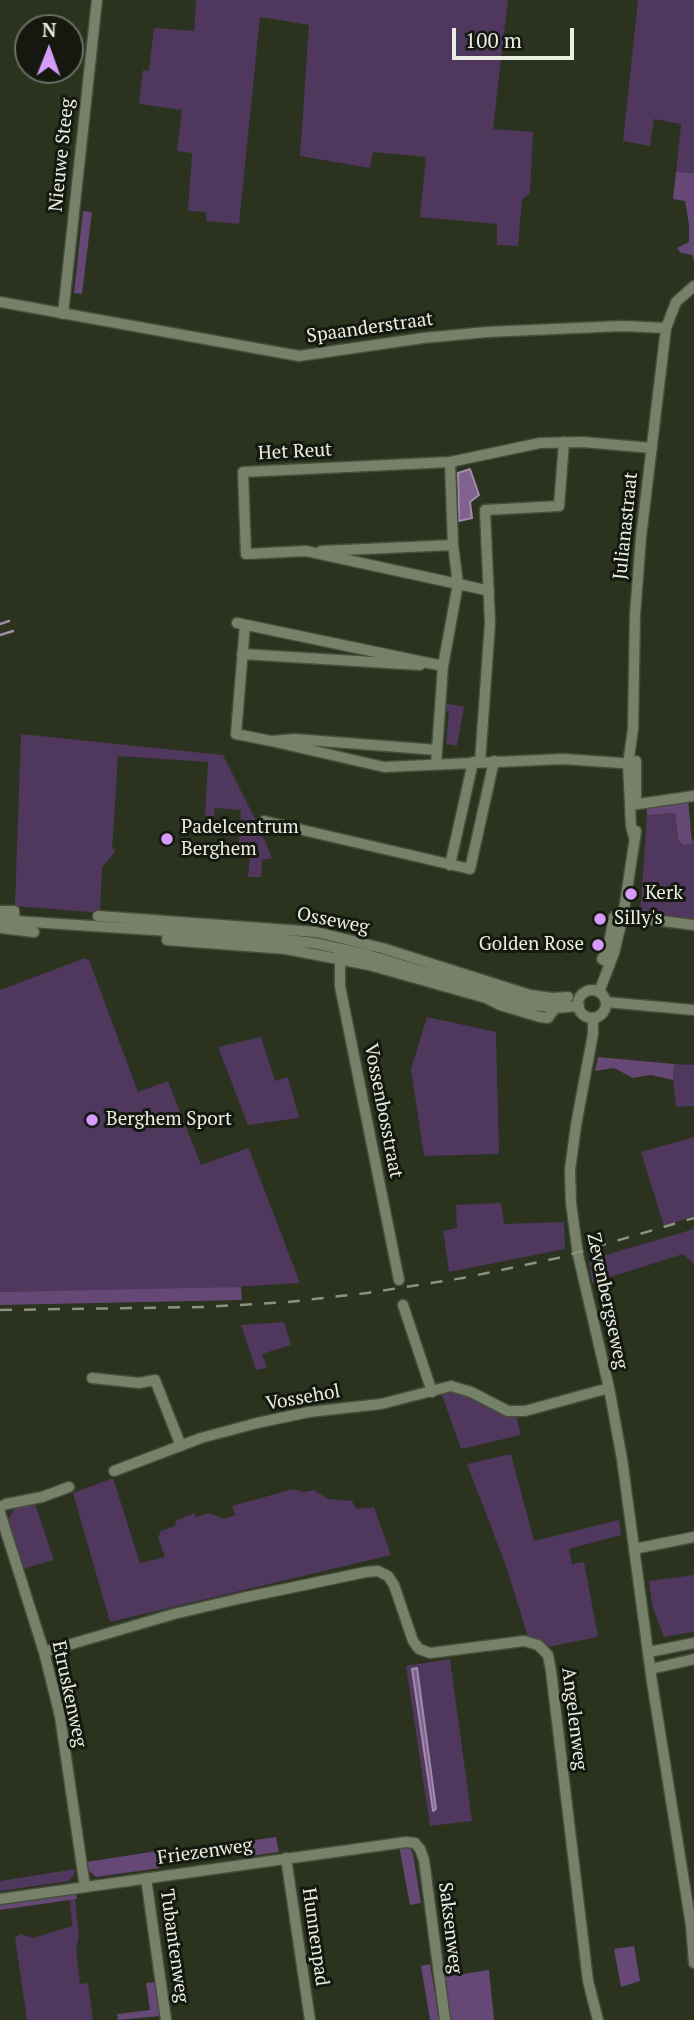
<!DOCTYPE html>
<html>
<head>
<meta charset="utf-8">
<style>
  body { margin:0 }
  #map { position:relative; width:694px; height:2020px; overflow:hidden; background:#2b321d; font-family:"PT Serif",serif }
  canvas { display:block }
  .north { position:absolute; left:14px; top:14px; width:70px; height:70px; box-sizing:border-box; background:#15180f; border:2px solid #6a6e63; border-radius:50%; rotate:1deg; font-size:19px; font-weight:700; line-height:28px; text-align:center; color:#e9eee1 }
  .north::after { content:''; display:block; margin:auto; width:24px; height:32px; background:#d79bf9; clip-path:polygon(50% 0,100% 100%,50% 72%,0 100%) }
  .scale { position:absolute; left:452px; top:28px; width:122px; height:32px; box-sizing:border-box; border:4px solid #e9eee1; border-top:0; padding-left:9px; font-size:21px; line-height:24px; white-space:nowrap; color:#e9eee1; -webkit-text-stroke:5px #15180f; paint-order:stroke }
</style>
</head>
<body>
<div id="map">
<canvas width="694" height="2020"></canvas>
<div class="north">N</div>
<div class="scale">100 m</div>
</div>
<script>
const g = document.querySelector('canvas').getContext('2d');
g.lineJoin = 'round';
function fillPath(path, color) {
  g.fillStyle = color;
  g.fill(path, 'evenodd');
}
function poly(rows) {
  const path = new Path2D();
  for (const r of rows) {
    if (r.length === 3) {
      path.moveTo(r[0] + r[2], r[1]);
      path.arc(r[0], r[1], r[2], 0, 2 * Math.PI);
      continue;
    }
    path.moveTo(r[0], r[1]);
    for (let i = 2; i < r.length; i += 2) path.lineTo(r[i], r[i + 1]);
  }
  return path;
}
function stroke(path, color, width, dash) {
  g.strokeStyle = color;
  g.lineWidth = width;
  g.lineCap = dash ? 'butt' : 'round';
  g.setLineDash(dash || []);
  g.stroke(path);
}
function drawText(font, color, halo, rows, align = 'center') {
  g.font = font + ' "PT Serif",serif';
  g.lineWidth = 6;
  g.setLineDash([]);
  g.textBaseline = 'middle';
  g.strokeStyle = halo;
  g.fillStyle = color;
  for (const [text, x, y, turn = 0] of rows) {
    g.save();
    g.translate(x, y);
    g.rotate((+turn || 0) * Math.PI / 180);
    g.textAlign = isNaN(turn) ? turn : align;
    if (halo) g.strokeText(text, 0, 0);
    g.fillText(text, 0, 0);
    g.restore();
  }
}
fillPath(poly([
  [196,0,508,0,493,129,533,132,530,193,522,200,518,246,497,245,497,224,420,217,426,157,373,152,370,168,300,156,309,25,260,17,239,224,206,221,206,212,188,211,192,153,177,151,182,110,139,104,143,70,149,71,154,28,194,31],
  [638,0,694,0,694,173,676,172,681,124,654,119,650,146,623,141],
  [444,703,464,707,457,746,446,744,449,711,444,711],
  [21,734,223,755,258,825,272,858,262,860,261,877,248,877,250,853,238,852,241,810,215,808,214,817,205,816,208,762,118,756,112,849,115,849,114,853,102,868,100,913,15,906],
  [675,813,678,839,692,843,692,840,694,840,694,921,640,915,647,815],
  [85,958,89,960,138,1092,168,1081,201,1165,248,1148,250,1152,300,1283,186,1290,0,1292,0,990],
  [427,1017,496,1032,499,1154,424,1156,411,1069],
  [261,1037,275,1081,288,1077,299,1118,248,1125,218,1047],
  [674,1064,694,1065,694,1106,676,1107,673,1080],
  [694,1137,694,1216,664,1226,641,1152],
  [501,1203,504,1224,564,1222,565,1249,449,1272,443,1231,457,1228,456,1205],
  [694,1229,694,1264,683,1254,592,1283,589,1260],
  [284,1322,291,1345,262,1354,267,1368,256,1370,241,1325],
  [449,1390,469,1396,506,1416,516,1415,521,1435,461,1449,441,1392],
  [511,1454,534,1541,619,1520,621,1535,569,1549,572,1564,584,1562,598,1637,547,1647,536,1639,528,1637,506,1566,467,1464],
  [113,1478,140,1563,165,1557,158,1537,161,1531,175,1526,176,1521,194,1513,196,1517,209,1513,224,1519,235,1515,232,1506,293,1489,304,1492,314,1490,328,1499,352,1501,356,1509,374,1507,391,1555,110,1622,73,1493],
  [34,1501,54,1560,22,1569,8,1521,13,1510],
  [694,1575,694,1632,664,1637,652,1605,649,1581],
  [450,1659,472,1821,430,1826,406,1666],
  [75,1869,74,1875,69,1881,0,1891,0,1881],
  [70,1900,75,1900,79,1936,76,1949,80,1984,88,1983,93,2020,27,2020,15,1937,21,1934,33,1938,72,1926]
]), '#4f375d');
fillPath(poly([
  [676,172,694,173,694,261,692,255,681,253,677,248,689,242,689,225,685,201,673,199],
  [83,211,92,212,82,294,74,293],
  [688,798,692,844,683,845,678,839,675,813,647,815,647,804],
  [598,1057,674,1064,673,1080,651,1075,633,1078,614,1068,595,1071],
  [241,1287,242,1300,0,1305,0,1292],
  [276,1837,279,1852,244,1857,242,1842],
  [406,1845,410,1847,413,1854,421,1903,410,1905,399,1846],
  [157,1851,160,1868,96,1877,87,1869,86,1862],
  [76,1891,77,1899,0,1910,0,1902],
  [634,1946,640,1981,621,1987,614,1949],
  [430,1964,435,1994,439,2020,430,2020,421,1966],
  [489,1970,494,2020,451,2020,444,1977],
  [155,1982,160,2016,118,2020,117,2014,150,2010,146,1983]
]), '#654875');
const water = poly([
  [470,469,479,495,470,502,472,518,459,521,458,473,470,469],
  [417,1668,436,1809,433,1811,412,1669,417,1668]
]);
fillPath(water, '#806291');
stroke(water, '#a08ca9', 2);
stroke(poly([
  [0,624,9,621],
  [0,635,13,631]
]), '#a08ca9', 2.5);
const minor = poly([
  [0,302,299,356,423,338,487,332,622,326,666,328],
  [63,314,97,0],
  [450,462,540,443,583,442,652,448],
  [321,551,453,545],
  [237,623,443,666],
  [245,625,236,734,271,741,295,739,437,750],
  [242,654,420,665],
  [271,741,384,767,563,759,636,764],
  [636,761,636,802],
  [480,762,490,623,485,510,559,506,564,442],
  [436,764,443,666,458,584,453,545,450,462,243,472,246,554,306,551,458,584,472,587,489,591],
  [631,805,694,796],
  [264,821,470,869,494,761],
  [634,837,631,826,628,764,633,729,635,615,641,537,666,328,676,302,694,286],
  [450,865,473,762],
  [0,911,14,911,15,925],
  [98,916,316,932,382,948,530,995,552,998,568,997],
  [0,920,260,937,314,943,368,955,529,1004,555,1008,579,1006],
  [0,928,34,932],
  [168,930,167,940,286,949,369,965,486,998,500,1005,540,1017,548,1018,555,1008],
  [340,954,340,986,399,1280],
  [610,964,602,959,608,949,614,917,623,916,694,925],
  [592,1004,14],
  [599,992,614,953,623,916,636,831],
  [606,1002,694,1010],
  [593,1018,593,1034,576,1125,570,1170,571,1203,578,1255,609,1388,622,1459,652,1682,691,1925,694,1963],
  [403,1305,432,1392],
  [92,1378,139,1383,155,1380,181,1446],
  [114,1471,201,1438,257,1423,309,1412,381,1404,451,1386,471,1392,508,1411,525,1411,609,1388],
  [0,1507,6,1504,42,1497,69,1487],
  [0,1513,44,1652,60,1716,85,1887],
  [634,1549,694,1537],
  [44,1652,174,1614,242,1598,366,1572,378,1571,388,1576,394,1585,413,1641,419,1649,430,1653,524,1641,538,1645,548,1655,551,1671,588,1981,598,2020],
  [649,1652,694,1643],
  [651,1669,694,1659],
  [286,1858,310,2020],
  [146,1878,166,2020],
  [0,1899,406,1842,415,1843,420,1849,424,1860,445,2020]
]);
stroke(minor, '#464d3b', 13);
stroke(minor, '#778068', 10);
stroke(poly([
  [0,1310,205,1307,288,1302,367,1293,463,1278,558,1258,694,1218]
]), '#8c9281', 2.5, [12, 12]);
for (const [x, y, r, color] of [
  [167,839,7,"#d79bf9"],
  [631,894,7,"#d79bf9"],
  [600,919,7,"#d79bf9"],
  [598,945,7,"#d79bf9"],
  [92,1120,7,"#d79bf9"]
]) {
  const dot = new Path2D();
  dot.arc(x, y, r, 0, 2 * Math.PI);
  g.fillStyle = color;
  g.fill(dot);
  stroke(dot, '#15180f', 2.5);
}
drawText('19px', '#e9eee1', '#15180f', [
  ["Nieuwe Steeg",62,155,-84],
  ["Spaanderstraat",370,328,-8],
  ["Het Reut",295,452,-3],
  ["Julianastraat",626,526,-84],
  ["Osseweg",333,921,11],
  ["Vossenbosstraat",383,1111,79],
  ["Zevenbergseweg",607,1301,78],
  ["Vossehol",303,1398,-10],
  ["Etruskenweg",69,1694,78],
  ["Angelenweg",574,1719,83],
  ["Friezenweg",205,1852,-8],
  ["Saksenweg",450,1928,83],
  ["Hunnenpad",315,1937,82],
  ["Tubantenweg",174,1946,82]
]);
drawText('19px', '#e9eee1', '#15180f', [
  ["Padelcentrum",181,828],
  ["Berghem",181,850],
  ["Kerk",645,894],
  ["Silly's",614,919],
  ["Golden Rose",584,945,"right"],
  ["Berghem Sport",106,1120]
], 'left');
</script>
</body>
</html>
